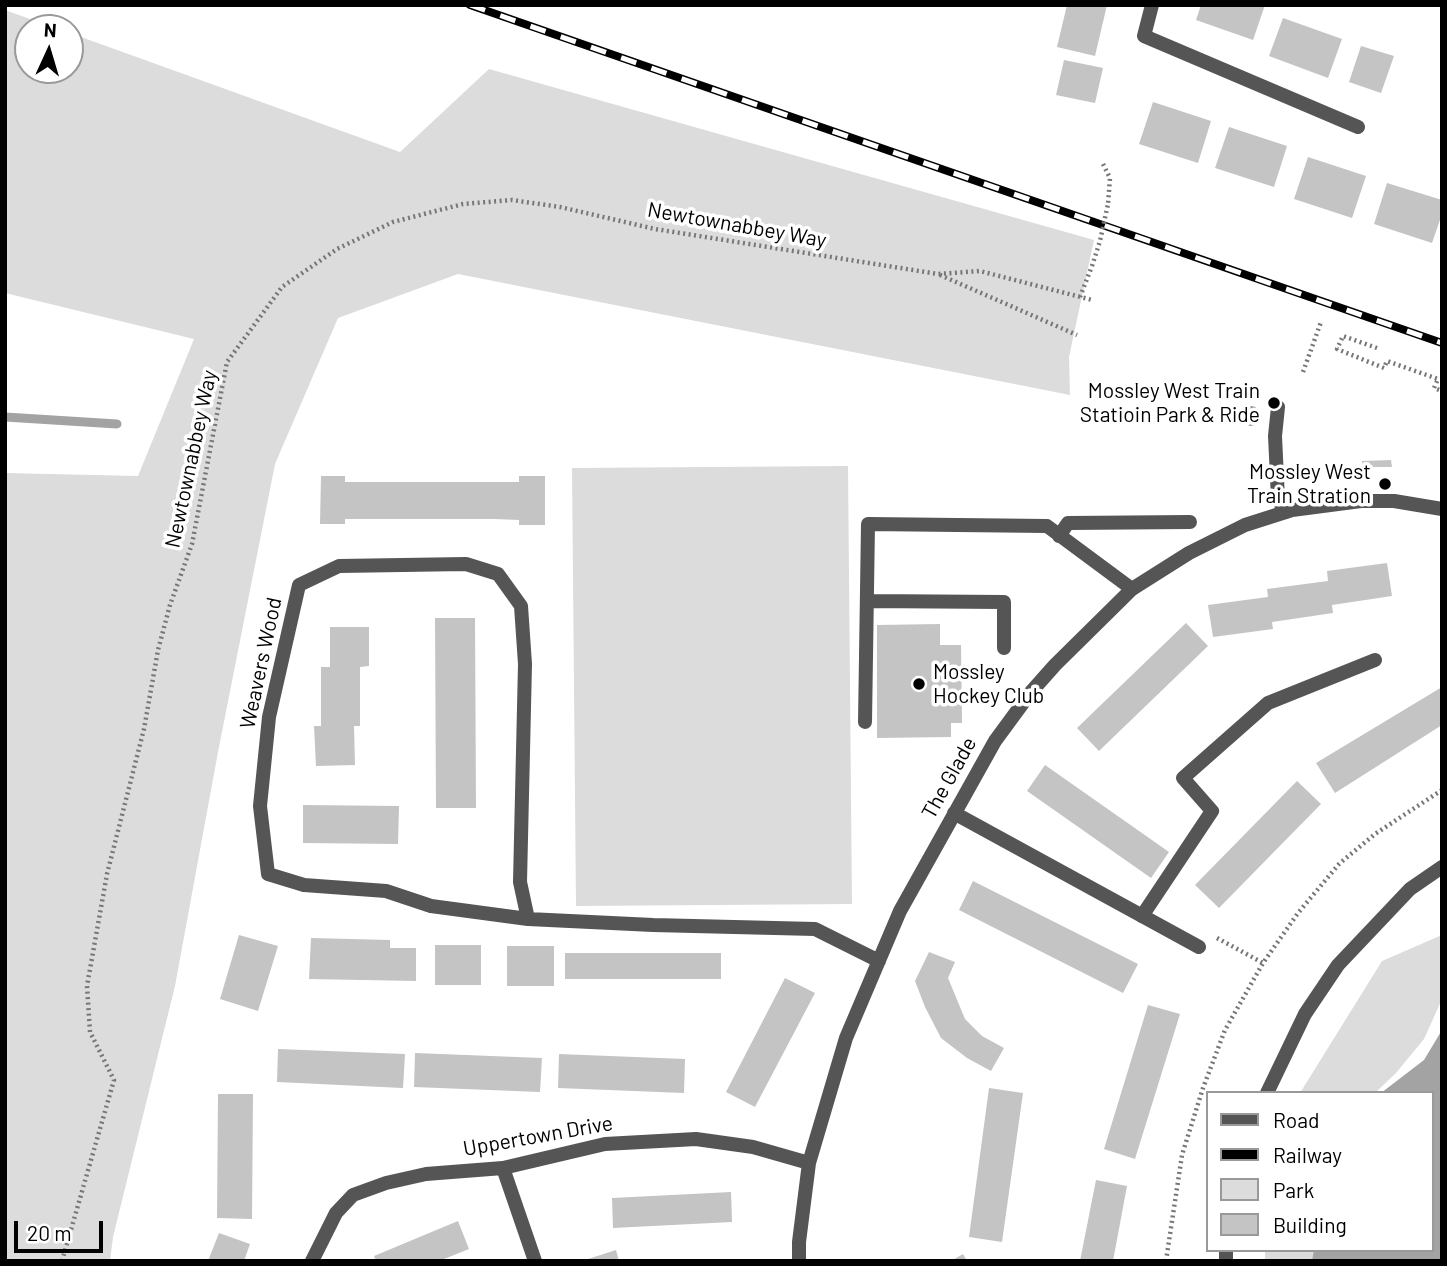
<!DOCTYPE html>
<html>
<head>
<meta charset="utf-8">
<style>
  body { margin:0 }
  #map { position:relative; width:1447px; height:1266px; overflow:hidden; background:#fff; font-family:Barlow,sans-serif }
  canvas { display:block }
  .frame { position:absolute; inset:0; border:7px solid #000; pointer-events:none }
  .legend { position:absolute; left:1206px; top:1091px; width:228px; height:161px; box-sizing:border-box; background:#fff; border:2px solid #999; margin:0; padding:9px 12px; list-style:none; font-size:21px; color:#000 }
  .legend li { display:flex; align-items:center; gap:14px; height:35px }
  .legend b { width:35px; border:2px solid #999 }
  .north { position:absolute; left:14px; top:14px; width:70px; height:70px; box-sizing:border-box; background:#fff; border:2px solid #999; border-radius:50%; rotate:4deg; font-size:19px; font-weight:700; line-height:28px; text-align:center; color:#000 }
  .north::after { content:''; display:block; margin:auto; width:24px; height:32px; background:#000; clip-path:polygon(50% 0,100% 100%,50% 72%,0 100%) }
  .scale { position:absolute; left:14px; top:1221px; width:89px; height:32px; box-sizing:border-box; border:4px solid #000; border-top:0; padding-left:9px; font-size:21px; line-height:24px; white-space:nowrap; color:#000; -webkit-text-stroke:5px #fff; paint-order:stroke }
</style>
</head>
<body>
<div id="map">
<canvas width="1447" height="1266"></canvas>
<div class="frame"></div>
<ul class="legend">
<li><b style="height:9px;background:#555"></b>Road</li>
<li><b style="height:9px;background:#000"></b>Railway</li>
<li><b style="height:19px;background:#dcdcdc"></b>Park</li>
<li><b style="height:19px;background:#c4c4c4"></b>Building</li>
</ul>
<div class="north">N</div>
<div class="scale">20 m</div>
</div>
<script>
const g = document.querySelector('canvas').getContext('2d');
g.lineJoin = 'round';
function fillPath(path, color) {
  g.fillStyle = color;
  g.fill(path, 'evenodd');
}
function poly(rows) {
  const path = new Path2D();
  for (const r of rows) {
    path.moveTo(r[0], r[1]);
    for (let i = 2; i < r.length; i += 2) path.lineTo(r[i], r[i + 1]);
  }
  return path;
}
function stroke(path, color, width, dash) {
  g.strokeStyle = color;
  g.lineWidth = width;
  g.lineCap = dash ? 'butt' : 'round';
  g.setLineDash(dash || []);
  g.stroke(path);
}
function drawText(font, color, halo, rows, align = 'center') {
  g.font = font + ' Barlow,sans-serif';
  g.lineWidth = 7;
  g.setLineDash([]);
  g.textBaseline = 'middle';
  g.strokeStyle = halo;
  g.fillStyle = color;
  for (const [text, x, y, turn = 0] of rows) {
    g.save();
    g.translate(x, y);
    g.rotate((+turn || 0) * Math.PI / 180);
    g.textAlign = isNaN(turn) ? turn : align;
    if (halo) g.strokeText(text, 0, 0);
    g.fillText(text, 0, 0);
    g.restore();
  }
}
fillPath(poly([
  [5,10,55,28,28,28,28,70,70,70,70,33,400,152,489,69,1094,240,1069,357,1070,395,458,274,338,318,275,464,218,752,175,986,113,1237,110,1261,5,1261,5,473,138,476,194,339,5,293],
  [848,466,852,904,576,906,572,468],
  [1442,935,1442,999,1424,1039,1396,1073,1375,1093,1300,1093,1382,961],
  [1265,1250,1320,1250,1318,1261,1265,1261]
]), '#dcdcdc');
fillPath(poly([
  [1442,1030,1442,1261,1312,1261,1314,1250,1431,1250,1431,1093,1381,1093,1424,1060]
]), '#a3a3a3');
stroke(poly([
  [5,417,117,424]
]), '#a3a3a3', 9);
fillPath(poly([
  [1067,5,1107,5,1095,56,1057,47],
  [1201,5,1265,5,1253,40,1196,20],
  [1283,18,1342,39,1328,78,1269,56],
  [1361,46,1394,56,1381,93,1349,82],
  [1064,60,1103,68,1095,103,1056,95],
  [1153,102,1211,121,1198,163,1139,144],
  [1229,127,1287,146,1274,187,1215,168],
  [1308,157,1366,176,1352,218,1294,199],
  [1387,183,1442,200,1442,214,1432,243,1374,224],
  [1391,460,1392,467,1363,467,1362,461],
  [321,476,345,476,345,482,519,482,519,476,545,476,545,525,519,525,519,520,495,519,345,519,345,524,320,524],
  [1387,563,1392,596,1332,605,1333,613,1272,622,1273,629,1213,637,1208,605,1268,597,1267,589,1328,581,1327,571],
  [435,618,475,618,476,808,436,808],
  [1186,623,1208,646,1099,751,1077,728],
  [940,624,940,645,961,645,962,723,951,723,951,737,877,738,877,625],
  [330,627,369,627,369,666,360,667,360,726,354,726,355,765,316,766,314,726,321,726,321,667,330,667],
  [1442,687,1442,725,1335,793,1316,763],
  [1045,765,1169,852,1151,878,1027,791],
  [1297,781,1321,804,1219,908,1195,885],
  [303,805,399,806,398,844,303,843],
  [973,881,1138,964,1123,993,959,910],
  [239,935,278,946,258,1011,220,999],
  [311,938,390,940,390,948,416,948,416,981,309,979],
  [435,945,481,945,481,985,435,985],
  [507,946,554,946,554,986,507,986],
  [929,952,955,962,948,978,965,1019,982,1036,1004,1048,991,1071,967,1058,941,1038,925,1007,915,981],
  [565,953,721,953,721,979,565,979],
  [785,978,815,993,755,1107,726,1092],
  [1148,1005,1180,1014,1135,1159,1104,1149],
  [278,1049,405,1054,403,1088,277,1082],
  [415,1053,542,1058,540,1092,414,1087],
  [559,1054,685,1059,684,1093,558,1088],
  [989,1088,1023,1093,1002,1242,969,1237],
  [218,1094,253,1094,252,1219,217,1218],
  [1096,1180,1127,1186,1113,1261,1080,1261],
  [731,1192,732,1222,613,1228,612,1198],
  [458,1221,469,1249,439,1261,376,1261,374,1256],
  [219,1233,250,1244,244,1261,208,1261],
  [616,1250,619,1261,585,1261,585,1260],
  [963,1254,967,1261,951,1261]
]), '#c4c4c4');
stroke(poly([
  [1103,164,1110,178,1108,204],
  [940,275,1077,335],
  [1080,297,1092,266],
  [1377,348,1343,336,1337,349,1384,368,1387,361,1438,379,1434,388,1442,391],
  [1303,372,1321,322],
  [1217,938,1263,963],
  [62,1261,114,1080,90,1032,87,986,107,874,144,729,158,650,170,605,192,544,227,362,282,287,337,249,393,222,463,204,512,200,560,207,655,229,938,274,980,271,1092,300],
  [1166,1261,1182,1155,1203,1088,1225,1030,1263,963,1298,913,1339,864,1375,834,1442,790]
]), '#777', 4.5, [2, 3.5]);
stroke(poly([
  [1152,5,1144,36,1358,127],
  [1278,407,1275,436,1278,499,1285,512],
  [1059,536,1068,523,1190,522],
  [867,601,1004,602,1004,648],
  [865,722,868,524,1047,526,1132,589],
  [1142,916,1212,811,1183,778,1268,703,1375,660]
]), '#555', 14);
stroke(poly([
  [954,813,1199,947],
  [528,919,520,882,525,664,521,606,498,574,466,564,339,566,299,585,269,717,260,806,268,874,304,885,386,891,431,906,528,919,653,925,815,929,879,961],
  [503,1168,535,1261],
  [312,1261,336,1213,353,1195,386,1183,426,1174,503,1168,605,1144,696,1139,753,1147,809,1163],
  [799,1261,799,1242,809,1163,846,1038,900,911,995,741,1031,692,1055,665,1132,589,1189,553,1245,525,1292,510,1361,501,1394,501,1442,509]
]), '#555', 14);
stroke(poly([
  [1267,1093,1305,1014,1338,965,1410,889,1442,867],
  [1226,1261,1226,1250]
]), '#555', 14);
const rail = poly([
  [470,5,1442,343]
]);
stroke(rail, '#000', 8);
stroke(rail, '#fff', 5, [16]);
stroke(poly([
  [1092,266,1100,241,1108,204]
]), '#777', 4.5, [2, 3.5]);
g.fillStyle = '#8f8f8f';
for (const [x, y] of [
  [1251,416]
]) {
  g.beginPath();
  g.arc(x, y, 10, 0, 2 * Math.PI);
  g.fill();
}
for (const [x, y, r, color] of [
  [1274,403,7,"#000"],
  [1385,484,7,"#000"],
  [919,684,7,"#000"]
]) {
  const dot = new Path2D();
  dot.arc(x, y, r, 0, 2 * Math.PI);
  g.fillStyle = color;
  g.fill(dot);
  stroke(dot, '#fff', 2.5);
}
drawText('21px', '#000', '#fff', [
  ["Newtownabbey Way",737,225,10],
  ["Newtownabbey Way",191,459,-78],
  ["Weavers Wood",261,663,-78],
  ["The Glade",949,778,-61],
  ["Uppertown Drive",538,1136,-10]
]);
drawText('21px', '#000', '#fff', [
  ["Mossley West Train",1260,391],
  ["Statioin Park & Ride",1260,415],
  ["Mossley West",1371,472],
  ["Train Stration",1371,496],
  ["Mossley",933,672,"left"],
  ["Hockey Club",933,696,"left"]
], 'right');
</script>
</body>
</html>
